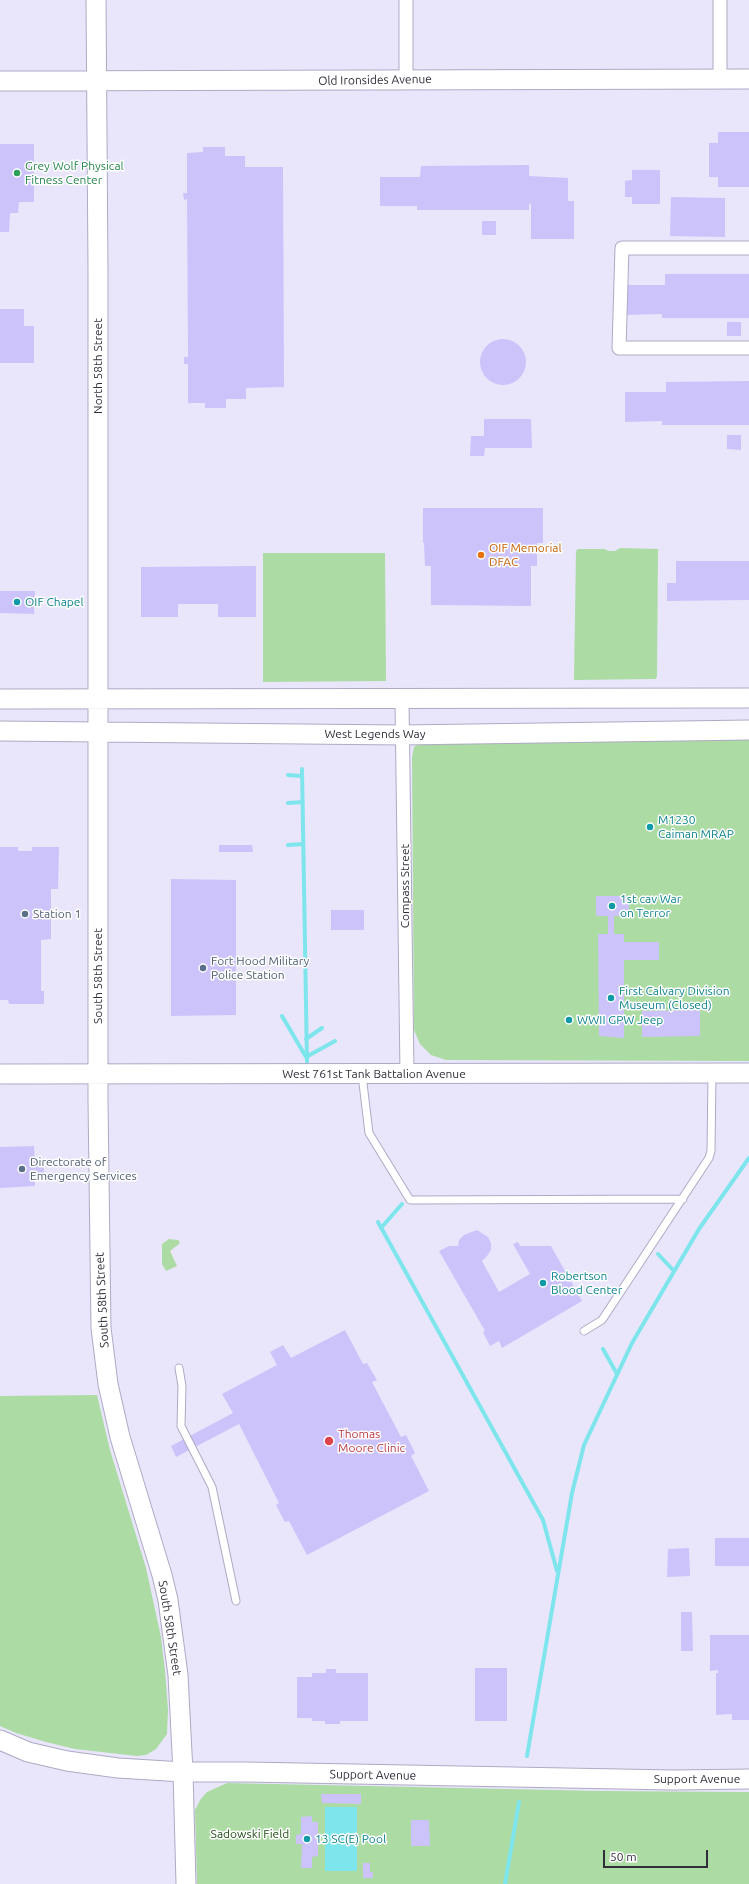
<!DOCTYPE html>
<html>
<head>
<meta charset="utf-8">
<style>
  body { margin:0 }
  #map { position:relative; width:749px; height:1884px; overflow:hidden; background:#e9e6fc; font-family:Ubuntu,sans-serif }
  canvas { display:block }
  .scale { position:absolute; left:603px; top:1850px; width:105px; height:18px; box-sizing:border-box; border:2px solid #302e39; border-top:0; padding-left:5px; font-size:12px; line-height:14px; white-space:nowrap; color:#302e39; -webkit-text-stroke:3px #fff; paint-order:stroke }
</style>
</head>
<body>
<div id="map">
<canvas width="749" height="1884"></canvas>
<div class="scale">50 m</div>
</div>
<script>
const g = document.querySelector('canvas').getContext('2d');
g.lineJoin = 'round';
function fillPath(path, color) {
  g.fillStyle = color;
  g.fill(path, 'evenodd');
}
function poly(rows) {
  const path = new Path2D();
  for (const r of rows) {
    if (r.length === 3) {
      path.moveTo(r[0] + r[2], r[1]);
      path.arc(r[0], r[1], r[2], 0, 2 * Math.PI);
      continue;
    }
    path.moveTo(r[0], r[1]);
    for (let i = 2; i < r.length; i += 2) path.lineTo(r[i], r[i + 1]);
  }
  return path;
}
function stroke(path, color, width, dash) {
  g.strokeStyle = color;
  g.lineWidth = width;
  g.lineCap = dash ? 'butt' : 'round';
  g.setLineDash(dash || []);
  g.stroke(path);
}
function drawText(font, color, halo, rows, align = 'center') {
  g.font = font + ' Ubuntu,sans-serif';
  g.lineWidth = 3;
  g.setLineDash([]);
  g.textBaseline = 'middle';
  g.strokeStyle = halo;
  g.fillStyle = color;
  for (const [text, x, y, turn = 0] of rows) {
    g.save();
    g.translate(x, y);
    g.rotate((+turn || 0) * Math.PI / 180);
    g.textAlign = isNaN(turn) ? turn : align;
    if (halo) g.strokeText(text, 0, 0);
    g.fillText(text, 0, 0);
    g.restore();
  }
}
fillPath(poly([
  [620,548,658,549,657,676,656,679,574,680,576,551,578,549,604,549,609,551,615,551],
  [263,553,385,553,386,681,263,682],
  [749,738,749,1061,446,1060,431,1055,420,1044,414,1030,412,757,414,747,423,741],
  [169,1239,178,1240,180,1242,179,1244,170,1251,177,1266,166,1271,162,1264,162,1244],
  [97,1395,110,1450,146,1568,161,1637,165,1671,168,1710,167,1734,156,1749,146,1755,137,1756,75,1749,46,1742,16,1733,0,1726,0,1396],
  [227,1783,601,1791,749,1792,749,1884,197,1884,195,1810,200,1800,207,1792]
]), '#acdba3');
fillPath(poly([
  [325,1807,357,1807,357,1871,325,1871]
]), '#7ee5ec');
stroke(poly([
  [302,769,307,1062],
  [288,775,302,776],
  [288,803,303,802],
  [288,845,303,844],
  [282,1016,306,1057,335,1041],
  [306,1039,322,1028],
  [378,1222,543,1520,557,1571],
  [381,1228,402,1204],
  [658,1254,674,1271],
  [603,1349,617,1374],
  [527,1756,572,1493,584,1445,632,1343,699,1229,749,1158],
  [505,1884,519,1802]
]), '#7ee5ec', 4);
fillPath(poly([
  [718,132,749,132,749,187,718,187,718,177,709,177,709,143,718,143],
  [0,144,34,144,34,202,19,202,18,213,10,213,9,232,0,232],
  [203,147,225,147,225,156,245,156,245,167,283,167,284,387,246,388,246,399,226,399,226,408,205,408,205,403,188,403,188,364,184,364,184,357,188,357,187,199,184,200,183,193,187,193,187,153,203,152],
  [529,165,529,176,568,178,568,201,574,201,574,239,531,239,531,204,529,204,529,210,417,210,417,206,380,206,380,177,420,177,421,166],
  [632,170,660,170,660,204,632,204,632,197,625,197,625,181,632,180],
  [671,197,725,198,725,237,670,236],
  [482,221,496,221,496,235,482,235],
  [665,274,749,274,749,318,662,318,662,314,625,315,625,285,665,285],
  [0,309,24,309,24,326,34,326,34,363,0,363],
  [727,322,741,322,741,336,727,336],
  [503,362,23],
  [749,381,749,425,662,425,662,421,625,422,625,392,666,392,666,382],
  [484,419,531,419,532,448,485,448,484,456,470,456,471,436,484,436],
  [727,435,741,435,741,450,727,449],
  [423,508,543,508,543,543,537,543,537,566,531,566,531,606,431,605,431,566,425,566,424,543,423,543],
  [676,561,749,561,749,600,667,601,667,583,676,583],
  [256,566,256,617,218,617,218,604,178,604,178,617,141,617,141,567],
  [0,591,35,591,34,614,0,613],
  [219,845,252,845,253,852,219,852],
  [0,847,18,847,18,851,32,851,32,847,59,847,58,889,51,889,51,939,41,940,41,991,44,991,44,1004,9,1004,8,1000,0,1000],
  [171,879,236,880,236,1015,171,1016],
  [596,896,629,896,629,916,614,916,614,934,624,934,624,942,659,942,659,960,624,960,624,1038,599,1036,598,934,608,934,608,916,596,916],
  [331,910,364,910,364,930,331,930],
  [700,1010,700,1036,642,1037,642,1011],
  [34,1146,35,1164,44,1164,44,1174,35,1174,35,1186,0,1188,0,1147],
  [477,1230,488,1237,491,1243,491,1250,487,1256,482,1261,499,1292,530,1274,513,1244,518,1242,520,1246,551,1246,582,1301,502,1348,499,1341,490,1346,483,1332,485,1331,439,1251,449,1246,458,1246,459,1240,464,1235],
  [345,1330,363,1364,367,1363,377,1380,372,1382,401,1437,406,1435,415,1453,411,1456,429,1491,307,1555,289,1521,285,1522,276,1505,279,1503,239,1424,176,1457,171,1446,233,1413,222,1394,277,1365,270,1352,283,1345,291,1358],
  [715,1538,749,1538,749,1566,715,1566],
  [689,1548,690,1576,667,1577,668,1549],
  [681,1612,692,1612,693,1651,681,1651],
  [710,1635,749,1635,749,1720,732,1720,732,1714,716,1715,716,1673,718,1673,718,1670,710,1671],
  [475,1668,507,1668,507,1721,475,1721],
  [326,1669,336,1669,336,1673,368,1673,368,1721,340,1721,340,1724,325,1724,325,1721,312,1721,312,1718,297,1718,297,1677,312,1677,312,1673,326,1673],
  [321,1794,361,1794,361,1804,322,1803],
  [312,1816,312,1822,318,1822,318,1856,312,1857,312,1868,301,1868,302,1844,296,1844,296,1835,301,1834,301,1817],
  [411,1820,429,1820,430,1846,411,1846],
  [363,1863,370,1863,370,1872,373,1872,373,1878,363,1878]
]), '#ccc3fb');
const lane = poly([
  [362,1075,369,1133,410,1200,683,1199],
  [584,1331,602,1320,709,1158,711,1151,712,1074],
  [179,1368,182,1386,181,1426,212,1487,236,1601]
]);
const street = poly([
  [406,0,406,79],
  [720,79,720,0],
  [749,248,622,248,619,348,749,348],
  [402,700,407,1073]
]);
const secondary = poly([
  [96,0,98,270,98,1100,101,1328,108,1384,120,1437,162,1575,168,1600,178,1675,183,1772,186,1884],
  [0,81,749,79],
  [0,699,749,698],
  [0,731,402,735,749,730],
  [0,1074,749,1073],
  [0,1740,28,1752,67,1761,118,1768,183,1772,247,1772,673,1780,749,1779]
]);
stroke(lane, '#adaac4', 9);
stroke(street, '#adaac4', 15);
stroke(secondary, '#adaac4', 21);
stroke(lane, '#fff', 7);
stroke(street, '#fff', 13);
stroke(secondary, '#fff', 19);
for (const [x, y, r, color] of [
  [17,173,4,"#2e9e5b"],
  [481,555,4,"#e8710a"],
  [17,602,4,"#0f9aa8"],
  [650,827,4,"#0f9aa8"],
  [612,906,4,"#0f9aa8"],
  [25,914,4,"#5c6f8a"],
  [203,968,4,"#5c6f8a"],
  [611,998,4,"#0f9aa8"],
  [569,1020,4,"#0f9aa8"],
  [22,1169,4,"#5c6f8a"],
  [543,1283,4,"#0f9aa8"],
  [329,1441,5,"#e0444e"],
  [307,1839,4,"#0f9aa8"]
]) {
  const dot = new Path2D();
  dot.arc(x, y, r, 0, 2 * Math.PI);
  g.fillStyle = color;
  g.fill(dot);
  stroke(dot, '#fff', 1.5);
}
drawText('12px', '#302e39', '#fff', [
  ["Old Ironsides Avenue",375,80,-1],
  ["North 58th Street",98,366,-90],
  ["West Legends Way",375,734],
  ["Compass Street",405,886,-90],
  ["South 58th Street",98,976,-90],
  ["West 761st Tank Battalion Avenue",374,1074],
  ["South 58th Street",102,1300,-93],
  ["South 58th Street",170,1628,81],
  ["Support Avenue",373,1775,1],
  ["Support Avenue",697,1779]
]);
drawText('12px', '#27864d', '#fff', [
  ["Grey Wolf Physical",25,166],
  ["Fitness Center",25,180]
], 'left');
drawText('12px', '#c56008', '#fff', [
  ["OIF Memorial",489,548],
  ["DFAC",489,562]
], 'left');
drawText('12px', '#0d838f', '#fff', [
  ["OIF Chapel",25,602],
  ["M1230",658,820],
  ["Caiman MRAP",658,834],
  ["1st cav War",620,899],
  ["on Terror",620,913],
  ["First Calvary Division",619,991],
  ["Museum (Closed)",619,1005],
  ["WWII GPW Jeep",577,1020],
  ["Robertson",551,1276],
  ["Blood Center",551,1290],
  ["13 SC(E) Pool",315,1839]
], 'left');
drawText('12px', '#4e5e75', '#fff', [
  ["Station 1",33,914],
  ["Fort Hood Military",211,961],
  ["Police Station",211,975],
  ["Directorate of",30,1162],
  ["Emergency Services",30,1176]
], 'left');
drawText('12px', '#be3a42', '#fff', [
  ["Thomas",338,1434],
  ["Moore Clinic",338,1448]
], 'left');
drawText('12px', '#1f4e15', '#fff', [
  ["Sadowski Field",250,1834]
]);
</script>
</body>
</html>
